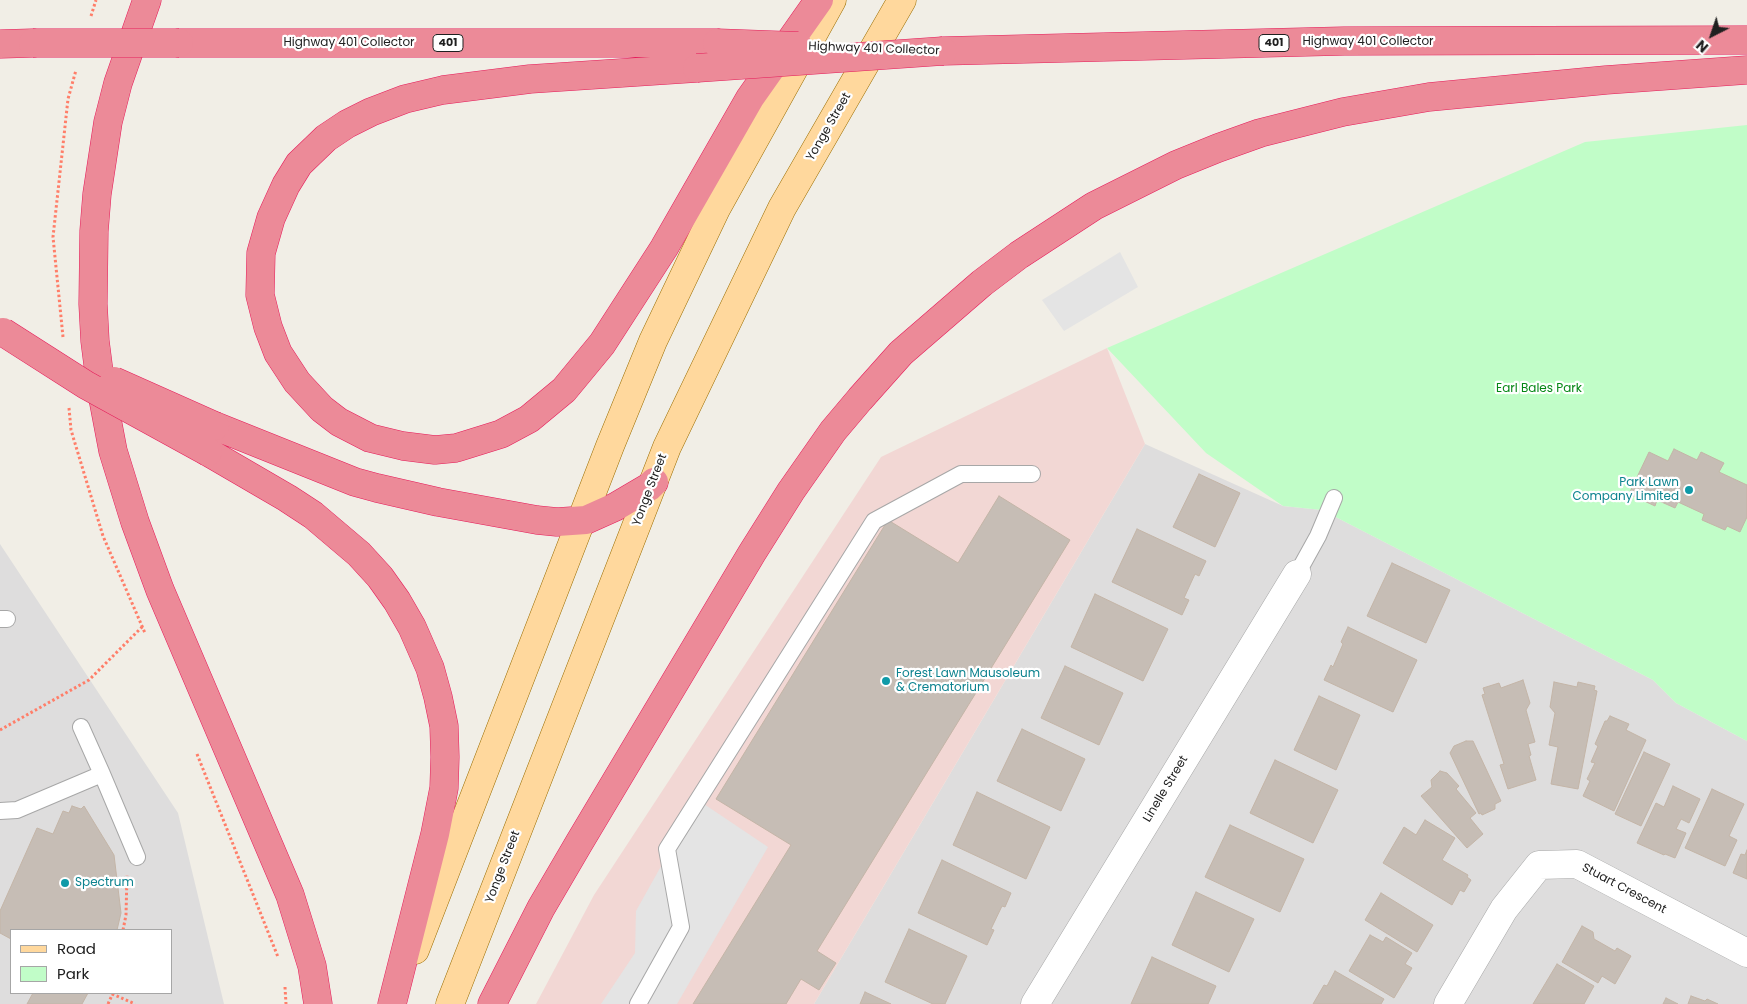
<!DOCTYPE html>
<html>
<head>
<meta charset="utf-8">
<style>
  body { margin:0 }
  #map { position:relative; width:1747px; height:1004px; overflow:hidden; background:#f1eee6; font-family:Poppins,sans-serif }
  canvas { display:block }
  .legend { position:absolute; left:10px; top:929px; width:162px; height:65px; box-sizing:border-box; background:#fff; border:1px solid #a6a6a6; margin:0; padding:6px 9px; list-style:none; font-size:15px; color:#202020 }
  .legend li { display:flex; align-items:center; gap:10px; height:25px }
  .legend b { width:25px; border:1px solid #a6a6a6 }
  .north { position:absolute; left:1687px; top:10px; width:50px; height:50px; -webkit-text-stroke:4px #fff; paint-order:stroke; rotate:221deg; font-size:14px; font-weight:700; line-height:20px; text-align:center; color:#202020 }
  .north::after { content:''; display:block; margin:auto; width:18px; height:22px; background:#202020; clip-path:polygon(50% 0,100% 100%,50% 72%,0 100%) }
</style>
</head>
<body>
<div id="map">
<canvas width="1747" height="1004"></canvas>
<ul class="legend">
<li><b style="height:6px;background:#ffd89d"></b>Road</li>
<li><b style="height:14px;background:#c1fdc8"></b>Park</li>
</ul>
<div class="north">N</div>
</div>
<script>
const g = document.querySelector('canvas').getContext('2d');
g.lineJoin = 'round';
function fillPath(path, color) {
  g.fillStyle = color;
  g.fill(path, 'evenodd');
}
function poly(rows) {
  const path = new Path2D();
  for (const r of rows) {
    path.moveTo(r[0], r[1]);
    for (let i = 2; i < r.length; i += 2) path.lineTo(r[i], r[i + 1]);
  }
  return path;
}
function stroke(path, color, width, dash) {
  g.strokeStyle = color;
  g.lineWidth = width;
  g.lineCap = dash ? 'butt' : 'round';
  g.setLineDash(dash || []);
  g.stroke(path);
}
function drawText(font, color, halo, rows, align = 'center') {
  g.font = font + ' Poppins,sans-serif';
  g.lineWidth = 4.5;
  g.setLineDash([]);
  g.textBaseline = 'middle';
  g.strokeStyle = halo;
  g.fillStyle = color;
  for (const [text, x, y, turn = 0] of rows) {
    g.save();
    g.translate(x, y);
    g.rotate((+turn || 0) * Math.PI / 180);
    g.textAlign = isNaN(turn) ? turn : align;
    if (halo) g.strokeText(text, 0, 0);
    g.fillText(text, 0, 0);
    g.restore();
  }
}
fillPath(poly([
  [1145,444,1283,506,1322,510,1653,680,1676,703,1747,741,1747,1004,814,1004],
  [0,544,178,813,224,1004,0,1004],
  [11,930,171,930,171,993,11,993]
]), '#dedddd');
fillPath(poly([
  [1107,348,1145,444,814,1004,536,1004,594,895,881,457]
]), '#f2d7d4');
fillPath(poly([
  [1747,125,1747,741,1676,703,1653,680,1322,510,1283,506,1206,453,1107,348,1585,142]
]), '#c1fdc8');
fillPath(poly([
  [1120,252,1138,287,1064,331,1042,300],
  [698,800,768,847,677,1004,601,1004,635,953,636,911]
]), '#e4e4e4');
const building = poly([
  [1674,449,1697,460,1701,452,1724,463,1719,472,1747,485,1747,517,1740,532,1727,526,1725,530,1702,520,1704,514,1678,502,1675,508,1657,500,1655,506,1629,494,1649,452,1668,461,1674,449],
  [1199,474,1240,493,1215,547,1173,527,1199,474],
  [999,496,1070,540,817,951,836,963,819,990,801,979,786,1004,693,1004,791,845,716,799,888,520,958,563,999,496],
  [1137,529,1206,561,1199,576,1195,574,1184,598,1189,600,1182,615,1112,582,1137,529],
  [1392,563,1450,590,1426,643,1367,616,1392,563],
  [1095,594,1168,629,1143,681,1071,647,1095,594],
  [1348,627,1417,660,1393,712,1324,680,1331,665,1333,667,1343,644,1341,642,1348,627],
  [1065,666,1123,693,1099,745,1041,718,1065,666],
  [1523,680,1530,703,1526,710,1535,742,1528,744,1531,755,1529,756,1536,780,1508,789,1500,765,1504,764,1482,695,1485,694,1483,688,1499,683,1501,688,1523,680],
  [1554,682,1577,687,1578,682,1595,686,1594,690,1597,691,1578,789,1551,784,1558,747,1549,745,1555,713,1550,707,1554,682],
  [1319,696,1360,715,1336,770,1294,750,1319,696],
  [1610,716,1629,724,1626,730,1646,740,1614,811,1583,796,1590,781,1587,779,1595,763,1591,762,1598,746,1595,744,1605,721,1607,721,1610,716],
  [1022,729,1085,759,1061,811,997,781,1022,729],
  [1466,741,1473,741,1501,801,1495,804,1495,809,1482,815,1481,813,1479,814,1450,753,1454,746,1466,741],
  [1644,752,1670,764,1641,826,1615,814,1644,752],
  [1275,760,1338,790,1313,843,1250,813,1275,760],
  [1440,771,1447,773,1459,786,1456,789,1476,813,1470,818,1483,834,1467,848,1421,796,1432,787,1431,780,1440,771],
  [1673,786,1700,799,1689,823,1681,819,1676,829,1686,833,1675,858,1665,854,1664,855,1637,843,1656,803,1664,807,1673,786],
  [1712,789,1744,804,1729,836,1737,840,1725,866,1685,848,1712,789],
  [977,792,1050,827,1026,879,953,845,977,792],
  [72,806,81,809,84,806,114,855,121,913,117,930,11,930,11,939,0,933,0,911,37,828,53,834,63,811,69,813,72,806],
  [1425,820,1455,838,1442,860,1468,875,1467,877,1471,880,1464,892,1460,890,1452,905,1383,863,1404,827,1416,835,1425,820],
  [1230,825,1304,859,1280,912,1205,877,1230,825],
  [1747,850,1747,879,1733,873,1741,854,1745,855,1747,850],
  [942,860,1011,893,1005,907,1002,906,991,929,994,930,987,945,918,913,942,860],
  [1196,892,1254,919,1229,972,1172,945,1196,892],
  [1381,893,1433,925,1417,952,1365,920,1381,893],
  [1582,926,1593,932,1594,939,1615,951,1617,948,1631,956,1615,984,1602,976,1598,983,1562,962,1582,926],
  [909,929,967,956,945,1004,933,1004,885,982,909,929],
  [1370,935,1383,942,1386,937,1412,953,1405,964,1412,968,1394,998,1349,971,1370,935],
  [1152,957,1216,986,1208,1004,1131,1004,1152,957],
  [1557,964,1594,986,1584,1004,1533,1004,1557,964],
  [1335,971,1384,999,1381,1004,1313,1004,1324,985,1327,986,1335,971],
  [865,992,891,1004,860,1004,865,992],
  [33,993,88,993,82,1004,27,1004,33,993],
  [1691,996,1705,1001,1707,999,1718,1004,1688,1004,1691,996],
  [1666,998,1678,1004,1663,1004,1666,998]
]);
fillPath(building, '#c6bdb5');
stroke(building, '#c4b5a7', 1);
const lane = poly([
  [1297,574,1318,536,1334,498],
  [0,619,7,619],
  [81,727,102,774],
  [0,811,17,810,102,774,137,857],
  [638,1004,681,927,667,849,874,521,961,474,1032,474]
]);
const street = poly([
  [1035,1004,1297,574],
  [1448,1004,1504,909,1539,865,1577,864,1747,953]
]);
const primary = poly([
  [415,950,610,446,653,341,716,209,832,0],
  [450,1004,667,447,782,208,902,0]
]);
const highway = poly([
  [147,0,118,83,108,122,97,194,94,231,93,304,95,341,101,388,113,451,135,522,160,590,290,895,312,966,318,1004],
  [179,43,717,43],
  [0,44,33,43],
  [943,51,1344,41,1747,40],
  [697,68,530,79,443,90,405,99,371,112,347,124,326,138,299,164,286,185,271,218,261,253,260,295,268,327,278,353,297,382,322,409,339,422,370,438,403,446,435,450,456,448,501,434,529,419,564,390,602,344,664,248,750,98,819,0],
  [215,426,355,482,377,488,438,502,537,520,557,522,586,520,615,507,649,487,654,482],
  [208,452,287,498,313,515,359,554,380,577,397,601,412,627,430,668,438,697,444,726,445,757,444,788,435,834,392,1004],
  [492,1004,541,908,579,843,752,553,791,491,833,431,860,399,901,353,982,283,1019,255,1094,206,1176,165,1218,148,1260,133,1343,112,1429,97,1606,80,1747,70]
]);
stroke(lane, '#a7a7a7', 18);
stroke(street, '#a7a7a7', 29);
stroke(primary, '#9c6e00', 29);
stroke(highway, '#e51c5a', 29);
stroke(poly([
  [91,16,96,0],
  [63,337,53,237,68,99,76,70],
  [69,408,71,430,103,536,145,633],
  [0,730,89,680,143,626],
  [197,754,278,957],
  [123,930,126,915,127,875],
  [285,987,286,1004],
  [112,994,135,1004],
  [108,1004,113,993]
]), '#ff7e69', 3, [2.5, 2.5]);
stroke(lane, '#fff', 16);
stroke(street, '#fff', 28);
stroke(primary, '#ffd89d', 28);
stroke(highway, '#ec8a98', 28);
const highwayBridge = poly([
  [33,43,179,43],
  [717,43,798,46],
  [697,68,943,51],
  [3,332,86,385,208,452],
  [114,381,215,426]
]);
stroke(highwayBridge, '#e51c5a', 29, []);
stroke(highwayBridge, '#ec8a98', 28);
for (const [x, y, r, color] of [
  [1689,490,5,"#0f9aa8"],
  [886,681,5,"#0f9aa8"],
  [65,883,5,"#0f9aa8"]
]) {
  const dot = new Path2D();
  dot.arc(x, y, r, 0, 2 * Math.PI);
  g.fillStyle = color;
  g.fill(dot);
  stroke(dot, '#fff', 2);
}
for (const [x, y, w] of [
  [448,43,30],
  [1274,43,30]
]) {
  const box = new Path2D();
  box.roundRect(x - w / 2, y - 8.5, w, 17, 4);
  g.fillStyle = '#fff';
  g.fill(box);
  stroke(box, '#202020', 1);
}
drawText('bold 11px', '#202020', null, [
  ["401",448,43],
  ["401",1274,43]
]);
drawText('12px', '#202020', '#fff', [
  ["Highway 401 Collector",1368,42],
  ["Highway 401 Collector",349,43],
  ["Highway 401 Collector",874,49,2],
  ["Yonge Street",829,127,-60],
  ["Yonge Street",650,490,-69],
  ["Linelle Street",1166,789,-59],
  ["Yonge Street",503,867,-69],
  ["Stuart Crescent",1624,889,28]
]);
drawText('12px', '#058715', '#fff', [
  ["Earl Bales Park",1539,389]
]);
drawText('12px', '#0d838f', '#fff', [
  ["Park Lawn",1679,483,"right"],
  ["Company Limited",1679,497,"right"],
  ["Forest Lawn Mausoleum",896,674],
  ["& Crematorium",896,688],
  ["Spectrum",75,883]
], 'left');
</script>
</body>
</html>
